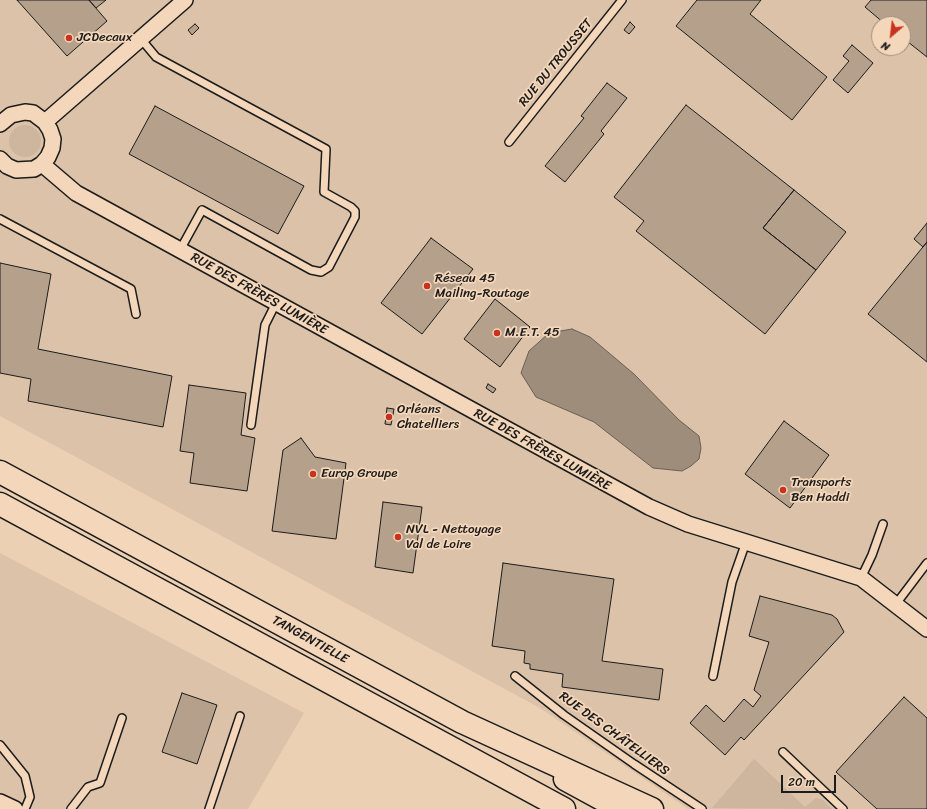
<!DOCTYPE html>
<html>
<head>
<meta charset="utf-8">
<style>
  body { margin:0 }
  #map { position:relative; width:927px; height:809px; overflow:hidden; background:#ebd0b4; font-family:Sriracha,sans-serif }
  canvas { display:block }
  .north { position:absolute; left:871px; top:16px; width:40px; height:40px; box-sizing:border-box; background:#f4d7ba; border:1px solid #9e8c7b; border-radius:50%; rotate:208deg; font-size:11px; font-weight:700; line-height:16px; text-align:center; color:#1c1c1c }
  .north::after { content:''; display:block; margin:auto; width:14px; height:18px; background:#c8321e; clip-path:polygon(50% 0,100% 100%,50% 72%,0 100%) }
  .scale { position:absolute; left:781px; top:775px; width:55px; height:18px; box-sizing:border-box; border:2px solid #1c1c1c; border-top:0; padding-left:5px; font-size:12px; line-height:14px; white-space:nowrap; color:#1c1c1c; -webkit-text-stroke:3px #f4d7ba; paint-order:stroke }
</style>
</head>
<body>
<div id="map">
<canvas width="927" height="809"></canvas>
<div class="north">N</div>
<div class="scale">20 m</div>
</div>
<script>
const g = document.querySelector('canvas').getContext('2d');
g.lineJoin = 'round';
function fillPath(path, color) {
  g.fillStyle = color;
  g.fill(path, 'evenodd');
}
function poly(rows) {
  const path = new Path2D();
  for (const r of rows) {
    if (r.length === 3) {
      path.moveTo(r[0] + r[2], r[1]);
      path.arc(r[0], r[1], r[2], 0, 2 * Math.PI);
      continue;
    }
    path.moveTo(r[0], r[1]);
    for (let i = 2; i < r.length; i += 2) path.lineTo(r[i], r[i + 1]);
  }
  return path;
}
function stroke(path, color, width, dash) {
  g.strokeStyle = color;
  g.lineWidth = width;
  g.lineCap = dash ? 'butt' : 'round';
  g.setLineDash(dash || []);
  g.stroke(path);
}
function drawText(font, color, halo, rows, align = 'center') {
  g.font = font + ' Sriracha,sans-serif';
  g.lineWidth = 3.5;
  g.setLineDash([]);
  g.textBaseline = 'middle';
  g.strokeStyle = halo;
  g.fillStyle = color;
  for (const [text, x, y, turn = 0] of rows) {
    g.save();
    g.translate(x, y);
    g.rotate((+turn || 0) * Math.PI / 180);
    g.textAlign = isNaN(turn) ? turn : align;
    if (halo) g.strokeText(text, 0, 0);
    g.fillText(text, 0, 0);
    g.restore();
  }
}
fillPath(poly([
  [0,0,927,0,927,809,688,809,540,708,0,416],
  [879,24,903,24,903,48,879,48],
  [0,553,304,713,248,809,0,809]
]), '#dbc2a8');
fillPath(poly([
  [25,141,16],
  [754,759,805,807,816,798,823,800,832,809,712,808]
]), '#cdb59e');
const water = poly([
  [572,329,590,337,634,374,679,420,699,436,701,448,699,459,691,466,682,471,653,468,594,422,536,397,521,373,529,351,549,333,572,329]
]);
fillPath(water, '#9f8d7c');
stroke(water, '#6b6056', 1);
const building = poly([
  [17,0,89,0,107,21,67,56,17,0],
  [89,0,106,0,96,8,89,0],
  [697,0,761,0,750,14,827,77,792,120,676,26,697,0],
  [871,0,927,0,927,57,903,38,903,24,885,24,865,7,871,0],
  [630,22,635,27,629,34,624,30,630,22],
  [195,24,199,28,192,35,188,30,195,24],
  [852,45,873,63,848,93,833,80,849,61,843,56,852,45],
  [607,83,627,98,601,131,604,134,565,182,545,166,584,118,581,116,607,83],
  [686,105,794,190,763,228,816,270,765,334,636,231,644,221,614,197,686,105],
  [155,106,304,186,278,234,129,154,155,106],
  [794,190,846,232,816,270,763,228,794,190],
  [927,223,927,242,923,247,914,239,927,223],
  [431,238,473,269,422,334,381,303,431,238],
  [927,242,927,362,868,314,927,242],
  [0,263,51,274,38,349,172,376,163,427,28,401,31,379,0,373,0,263],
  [495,299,530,327,500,367,464,339,495,299],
  [488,384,496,389,493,393,486,388,488,384],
  [189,385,246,393,241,435,255,438,247,491,190,483,194,453,180,451,189,385],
  [387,408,394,409,391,425,385,424,387,408],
  [784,421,829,455,790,508,745,474,784,421],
  [301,438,315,457,346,463,336,539,272,531,283,450,301,438],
  [383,502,422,507,413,573,375,567,383,502],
  [503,563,614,579,602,661,663,669,659,700,562,687,563,674,530,669,530,664,524,663,525,651,492,646,503,563],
  [760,596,832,615,837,619,844,632,744,740,741,737,725,755,690,723,706,705,724,722,744,699,753,707,761,696,754,690,769,642,749,636,760,596],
  [182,693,217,705,197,764,162,752,182,693],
  [904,697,927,718,927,809,877,809,836,772,904,697]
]);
fillPath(building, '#b5a18b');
stroke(building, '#1c1c1c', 1);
const service = poly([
  [141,39,156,57,326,149,324,192,351,207,355,211,355,217,329,267,321,272,311,270,202,210,180,250],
  [509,142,622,0],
  [0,219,131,289,136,314],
  [251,425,265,325,276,303],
  [861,578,872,555,883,524],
  [896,604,927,563],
  [515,676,564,715,634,764,702,809],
  [713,676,732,582,746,542],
  [0,745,25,776,30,797,25,809],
  [783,752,843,809],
  [71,809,88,787,100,783,122,718],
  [209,809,240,716]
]);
const minor = poly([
  [45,122,185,0],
  [0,124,11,115,25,112,33,113,45,122,50,130,53,139,52,148,48,157,42,164,34,169,16,170,7,166,0,159],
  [42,164,76,193,649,507,688,524,861,578,927,629],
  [0,802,15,809]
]);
const primary = poly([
  [565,779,620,809]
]);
const trunk = poly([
  [0,472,462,722,652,809],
  [0,504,564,809]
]);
stroke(service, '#1c1c1c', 10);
stroke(minor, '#1c1c1c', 18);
stroke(primary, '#1c1c1c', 25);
stroke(trunk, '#1c1c1c', 25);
stroke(service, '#f4d7ba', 7);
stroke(minor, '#f4d7ba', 15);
stroke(primary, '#f4d7ba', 22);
stroke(trunk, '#f4d7ba', 22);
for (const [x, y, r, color] of [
  [69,38,4,"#c8321e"],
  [427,286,4,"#c8321e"],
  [497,333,4,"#c8321e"],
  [389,417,4,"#c8321e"],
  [313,474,4,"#c8321e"],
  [783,490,4,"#c8321e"],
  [398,537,4,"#c8321e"]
]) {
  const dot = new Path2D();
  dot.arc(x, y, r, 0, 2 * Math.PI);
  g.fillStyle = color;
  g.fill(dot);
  stroke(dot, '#f4d7ba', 1.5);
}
drawText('13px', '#1c1c1c', '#f4d7ba', [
  ["JCDecaux",77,38],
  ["Réseau 45",435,279],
  ["Mailing-Routage",435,294],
  ["M.E.T. 45",505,333],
  ["Orléans",397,410],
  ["Chatelliers",397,425],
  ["Europ Groupe",321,474],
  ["Transports",791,483],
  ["Ben Haddi",791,498],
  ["NVL - Nettoyage",406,530],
  ["Val de Loire",406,545]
], 'left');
drawText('13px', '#1c1c1c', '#f4d7ba', [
  ["RUE DU TROUSSET",556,63,-51],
  ["RUE DES FRÈRES LUMIÈRE",259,294,29],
  ["RUE DES FRÈRES LUMIÈRE",542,450,29],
  ["TANGENTIELLE",310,640,29],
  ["RUE DES CHÂTELLIERS",614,734,36]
]);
</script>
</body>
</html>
